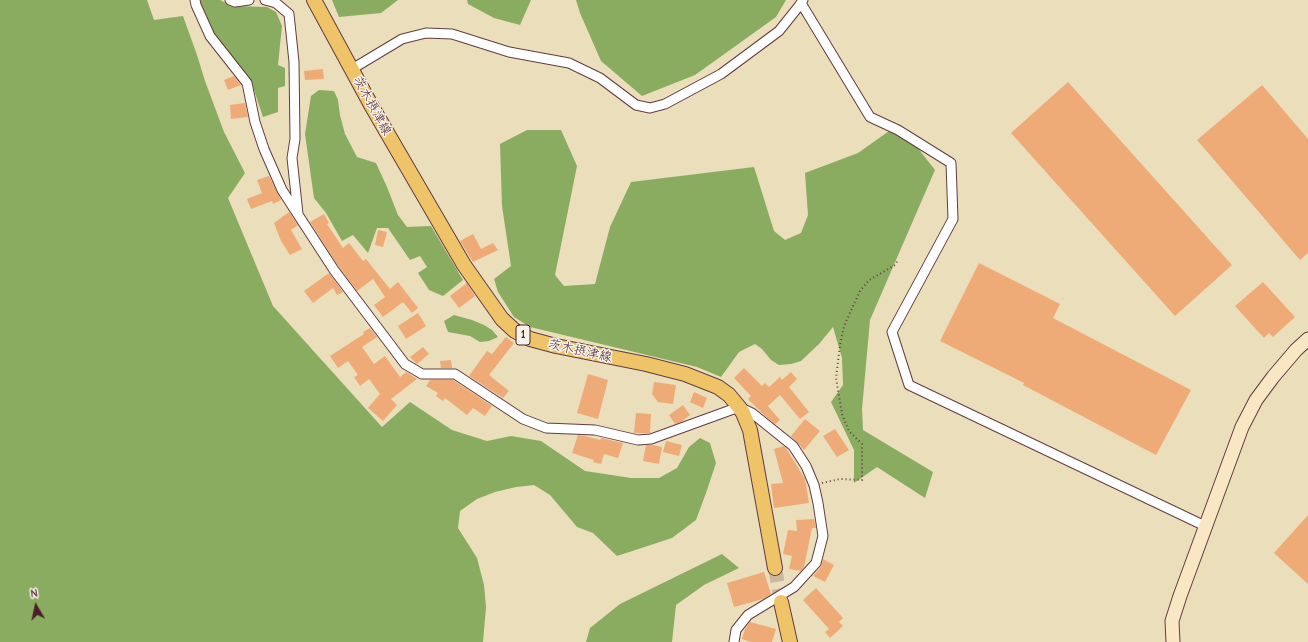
<!DOCTYPE html>
<html>
<head>
<meta charset="utf-8">
<style>
  body { margin:0 }
  #map { position:relative; width:1308px; height:642px; overflow:hidden; background:#ebdebb; font-family:"Comic Neue",sans-serif }
  canvas { display:block }
  .north { position:absolute; left:16px; top:586px; width:40px; height:40px; -webkit-text-stroke:3px #f7f3e8; paint-order:stroke; rotate:351deg; font-size:11px; font-weight:700; line-height:16px; text-align:center; color:#4a1f2b }
  .north::after { content:''; display:block; margin:auto; width:14px; height:18px; background:#4a1f2b; clip-path:polygon(50% 0,100% 100%,50% 72%,0 100%) }
</style>
</head>
<body>
<div id="map">
<canvas width="1308" height="642"></canvas>
<div class="north">N</div>
</div>
<script>
const g = document.querySelector('canvas').getContext('2d');
g.lineJoin = 'round';
function fillPath(path, color) {
  g.fillStyle = color;
  g.fill(path, 'evenodd');
}
function poly(rows) {
  const path = new Path2D();
  for (const r of rows) {
    path.moveTo(r[0], r[1]);
    for (let i = 2; i < r.length; i += 2) path.lineTo(r[i], r[i + 1]);
  }
  return path;
}
function stroke(path, color, width, dash) {
  g.strokeStyle = color;
  g.lineWidth = width;
  g.lineCap = dash ? 'butt' : 'round';
  g.setLineDash(dash || []);
  g.stroke(path);
}
function drawText(font, color, halo, rows, align = 'center') {
  g.font = font + ' "Comic Neue","Klee One",sans-serif';
  g.lineWidth = 3;
  g.setLineDash([]);
  g.textBaseline = 'middle';
  g.strokeStyle = halo;
  g.fillStyle = color;
  for (const [text, x, y, turn = 0] of rows) {
    g.save();
    g.translate(x, y);
    g.rotate((+turn || 0) * Math.PI / 180);
    g.textAlign = isNaN(turn) ? turn : align;
    if (halo) g.strokeText(text, 0, 0);
    g.fillText(text, 0, 0);
    g.restore();
  }
}
fillPath(poly([
  [0,0,147,0,154,20,183,16,197,55,205,81,224,132,245,173,228,198,273,306,382,427,410,402,452,430,487,441,511,436,541,441,585,471,631,478,659,478,677,468,689,447,700,438,710,443,716,463,706,493,696,520,672,538,617,556,593,533,577,527,550,495,534,485,516,487,495,492,477,499,460,511,458,528,477,558,484,585,486,607,483,642,0,642],
  [200,0,220,0,232,6,267,7,276,12,282,26,278,65,285,68,285,86,278,88,278,112,263,117,252,84,213,36,201,5],
  [332,0,398,0,381,13,339,17],
  [467,0,531,0,520,25,494,18,468,4],
  [576,0,786,0,776,17,695,75,642,96,601,61,580,13],
  [319,90,334,91,338,100,340,115,345,134,357,157,376,163,387,187,398,215,407,227,431,226,463,280,443,296,429,290,418,273,427,267,420,256,410,260,388,228,377,228,368,253,353,235,342,241,326,213,314,198,305,134,311,96],
  [899,124,935,170,870,320,862,409,863,430,933,472,925,498,877,467,854,483,854,450,831,402,843,385,842,358,833,327,819,344,801,361,791,364,779,365,771,360,762,349,755,344,739,352,721,377,697,367,530,327,514,317,498,292,494,279,511,266,502,206,500,144,527,130,561,130,577,166,555,275,564,286,595,284,610,227,631,182,754,167,774,231,785,240,801,233,808,215,805,173,858,153],
  [454,315,472,320,484,325,492,330,498,337,489,341,480,342,470,336,448,332,444,321],
  [722,554,739,568,704,585,676,605,672,642,586,642,590,628,620,604]
]), '#8aac61');
fillPath(poly([
  [323,69,324,79,305,80,304,71],
  [234,76,241,85,228,90,224,80],
  [1068,82,1232,265,1175,316,1011,133],
  [1262,85,1308,139,1308,253,1300,260,1197,140],
  [245,103,248,117,231,119,230,105],
  [269,176,281,200,273,204,272,201,251,209,247,199,262,193,257,180],
  [289,212,298,225,291,230,302,249,290,255,281,241,274,223],
  [324,214,329,223,327,224,343,248,349,243,363,261,366,259,390,289,398,282,418,308,412,313,403,302,383,317,374,305,385,297,373,279,357,291,339,267,310,222],
  [378,230,387,232,383,247,375,245],
  [473,234,481,249,493,243,498,250,473,262,460,241],
  [979,263,1060,304,1053,318,1191,390,1156,455,1023,385,1024,383,940,341],
  [329,273,343,292,337,295,333,288,313,303,304,291],
  [1263,282,1295,317,1273,337,1269,333,1264,338,1235,306],
  [467,283,475,296,459,308,450,296],
  [418,313,426,326,406,339,398,326],
  [370,328,377,337,362,347,374,364,385,356,400,377,406,372,417,379,391,399,397,405,383,421,368,408,380,394,369,379,360,386,354,377,358,375,348,361,338,368,330,356,364,334,363,332],
  [506,337,514,343,489,375,509,391,503,398,469,376,487,351,492,354],
  [423,347,429,354,417,364,410,357],
  [451,360,452,368,441,368,440,361],
  [744,368,762,386,765,383,769,387,780,377,782,380,791,372,797,379,789,387,809,412,800,419,780,395,768,406,780,420,775,424,763,414,748,399,751,396,734,378],
  [588,374,608,380,598,419,577,413],
  [430,380,453,380,492,406,485,416,473,408,467,415,445,398,443,401,436,396,438,393,426,386],
  [654,382,676,385,673,404,658,402,652,394],
  [694,392,707,398,703,408,690,402],
  [683,405,690,415,681,422,675,424,669,415],
  [636,413,651,414,650,433,634,433],
  [805,419,820,431,804,450,791,436],
  [835,429,849,450,837,457,823,436],
  [578,435,585,436,600,440,601,438,623,443,618,458,604,454,601,464,593,462,594,460,572,453],
  [666,441,682,445,679,456,663,452],
  [646,445,652,445,662,447,659,464,643,461],
  [784,446,786,448,805,479,809,503,774,508,771,484,783,483,774,449],
  [1308,515,1308,584,1274,553],
  [814,519,816,528,812,528,804,567,801,571,789,569,792,556,783,554,788,530,797,531,796,520],
  [823,559,834,565,825,582,813,576,821,567],
  [764,572,771,594,763,599,734,607,727,583],
  [816,588,843,618,839,622,843,626,830,638,825,632,829,629,803,600],
  [750,622,776,629,772,642,751,642,742,639,745,629]
]), '#eeab77');
stroke(poly([
  [775,568,781,602]
]), '#cbb89e', 14, [14, 7]);
const street = poly([
  [195,0,196,5,210,36,247,83,255,122,264,149,282,190,334,270,405,364,422,374,455,374,523,419,546,428,595,430,638,440,651,439,739,407,752,413,793,446,806,466,814,485,818,503,823,536,816,563,794,587,748,615,736,630,734,642],
  [230,0,235,2,249,0],
  [265,0,276,3,289,14,294,62,295,139,292,158,298,214],
  [801,3,870,117,898,130,951,163,953,219,892,332,909,385,1205,526],
  [352,69,402,39,426,33,452,34,509,52,569,63,600,78,636,105,650,108,665,104,721,74,779,31,799,6,803,0]
]);
const secondary = poly([
  [1173,642,1172,621,1180,596,1242,427,1256,400,1273,377,1296,350,1308,339]
]);
const primary = poly([
  [314,0,371,105,464,265,502,319,515,331,530,339,556,346,646,364,685,374,718,387,729,395,739,407,743,413,750,430,775,568],
  [781,602,790,642]
]);
stroke(street, '#623c41', 11);
stroke(secondary, '#623c41', 15);
stroke(primary, '#623c41', 16);
stroke(poly([
  [822,483,840,479,862,480,862,444,849,431,842,414,836,378,840,345,844,326,860,291,869,280,895,265,898,260]
]), '#623c41', 2, [1, 3]);
stroke(street, '#fff', 9);
stroke(secondary, '#f9e7c3', 13);
stroke(primary, '#efc469', 14);
for (const [x, y, w] of [
  [523,335,14]
]) {
  const box = new Path2D();
  box.roundRect(x - w / 2, y - 10, w, 20, 3);
  g.fillStyle = '#f7f3e8';
  g.fill(box);
  stroke(box, '#4a1f2b', 1);
}
drawText('bold 12px', '#4a1f2b', null, [
  ["1",523,335]
]);
drawText('13px', '#4a1f2b', '#f7f3e8', [
  ["茨木摂津線",372,106,61],
  ["茨木摂津線",580,351,12]
]);
</script>
</body>
</html>
